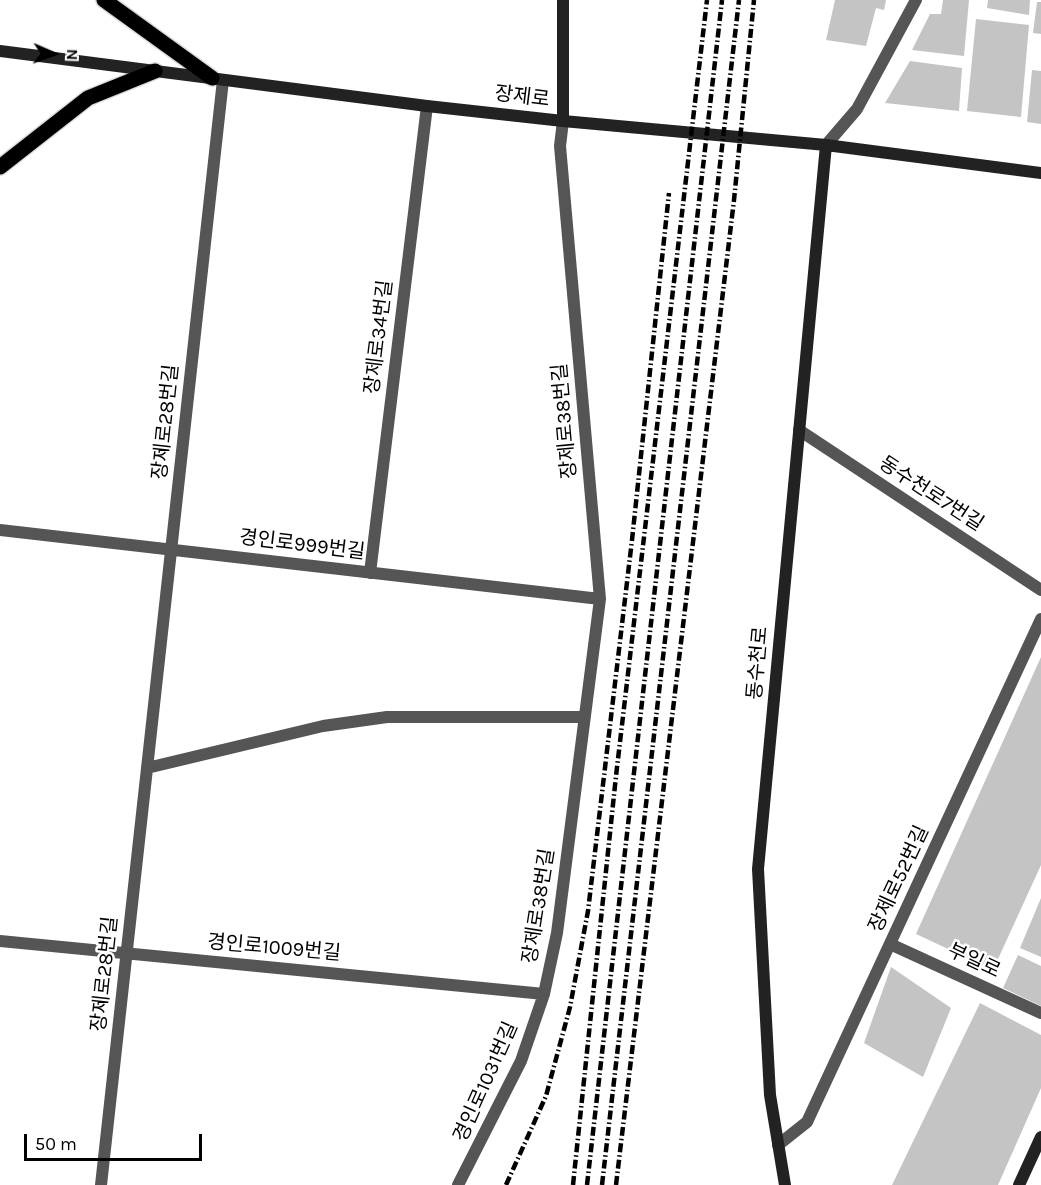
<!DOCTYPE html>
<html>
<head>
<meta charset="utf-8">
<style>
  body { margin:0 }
  #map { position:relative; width:1041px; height:1185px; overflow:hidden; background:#fff; font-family:Karla,sans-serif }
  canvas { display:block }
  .north { position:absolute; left:24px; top:24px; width:60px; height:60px; -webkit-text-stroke:4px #fff; paint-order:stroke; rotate:92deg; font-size:16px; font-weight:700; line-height:24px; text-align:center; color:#000 }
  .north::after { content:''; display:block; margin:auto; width:21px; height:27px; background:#000; clip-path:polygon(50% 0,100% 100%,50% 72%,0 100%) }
  .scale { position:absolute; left:24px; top:1134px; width:178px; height:27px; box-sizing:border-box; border:3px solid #000; border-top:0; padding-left:8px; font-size:18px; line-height:21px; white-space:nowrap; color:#000; -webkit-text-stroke:4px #fff; paint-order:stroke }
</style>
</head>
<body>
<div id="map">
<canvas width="1041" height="1185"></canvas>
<div class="north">N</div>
<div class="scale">50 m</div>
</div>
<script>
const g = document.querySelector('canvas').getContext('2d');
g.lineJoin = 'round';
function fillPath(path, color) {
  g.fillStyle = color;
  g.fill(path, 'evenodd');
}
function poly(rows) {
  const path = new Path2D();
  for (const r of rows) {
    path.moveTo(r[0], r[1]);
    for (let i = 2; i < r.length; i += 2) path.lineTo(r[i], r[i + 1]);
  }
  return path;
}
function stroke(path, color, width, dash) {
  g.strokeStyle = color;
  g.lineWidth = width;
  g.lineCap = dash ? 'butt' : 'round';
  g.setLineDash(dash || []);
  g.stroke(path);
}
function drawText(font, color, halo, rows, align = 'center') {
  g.font = font + ' Karla,"Noto Sans KR",sans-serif';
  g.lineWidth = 5;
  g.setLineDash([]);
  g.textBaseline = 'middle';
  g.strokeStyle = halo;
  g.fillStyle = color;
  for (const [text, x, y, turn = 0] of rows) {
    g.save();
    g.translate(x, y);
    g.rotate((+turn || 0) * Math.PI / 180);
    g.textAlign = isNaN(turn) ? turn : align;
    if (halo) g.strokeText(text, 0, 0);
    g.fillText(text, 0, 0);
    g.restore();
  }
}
fillPath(poly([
  [835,0,886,0,884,10,876,8,866,46,826,40],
  [943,0,969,0,964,56,912,50,930,14,941,14],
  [988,0,1030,0,1029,15,987,8],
  [1037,2,1041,2,1041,34,1033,33],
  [976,19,1029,25,1021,117,967,111],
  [910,61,962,68,959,111,885,103],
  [1032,70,1041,71,1041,124,1027,122],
  [1041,657,1041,865,993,970,916,934],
  [1041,898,1041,957,1020,948],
  [1018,955,1041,966,1041,1006,1003,988],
  [891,967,951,1008,923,1077,864,1043],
  [980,1003,1041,1035,1041,1088,998,1185,892,1185]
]), '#c4c4c4');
const primary = poly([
  [104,0,212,78],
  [0,167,88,98,155,71]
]);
stroke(primary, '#dbdbdb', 18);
stroke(poly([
  [826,145,857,109,916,0],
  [799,430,1041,590],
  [0,530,600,599],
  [370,573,427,106],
  [147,768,323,726,387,717,585,717],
  [0,941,544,994],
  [890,944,1041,1013],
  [778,1145,807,1122,1041,619],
  [101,1185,223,80],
  [458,1185,521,1061,544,994,557,933,600,599,560,146,563,121]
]), '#555', 12);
stroke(poly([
  [0,51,427,106,563,121,826,145,1041,173],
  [563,121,563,0],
  [785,1185,770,1095,758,869,826,145],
  [1019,1185,1041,1137]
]), '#222', 12);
stroke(primary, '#000', 15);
stroke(poly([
  [506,1185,546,1096,570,1007,588,911,632,540,669,193],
  [573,1185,616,776,707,0],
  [587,1185,722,0],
  [602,1185,739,0],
  [616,1185,734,200,754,0]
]), '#000', 4.5, [9, 3, 1.5, 3]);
drawText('20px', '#000', '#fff', [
  ["장제로",522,97,7],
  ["장제로34번길",379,337,-83],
  ["장제로38번길",565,421,-95],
  ["장제로28번길",166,422,-84],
  ["동수천로7번길",931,494,33],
  ["경인로999번길",302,545,7],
  ["동수천로",758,663,-85],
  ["장제로52번길",899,879,-65],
  ["장제로38번길",539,906,-81],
  ["경인로1009번길",274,948,5],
  ["부일로",974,961,25],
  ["장제로28번길",105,974,-84],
  ["경인로1031번길",486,1082,-66]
]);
</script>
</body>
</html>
